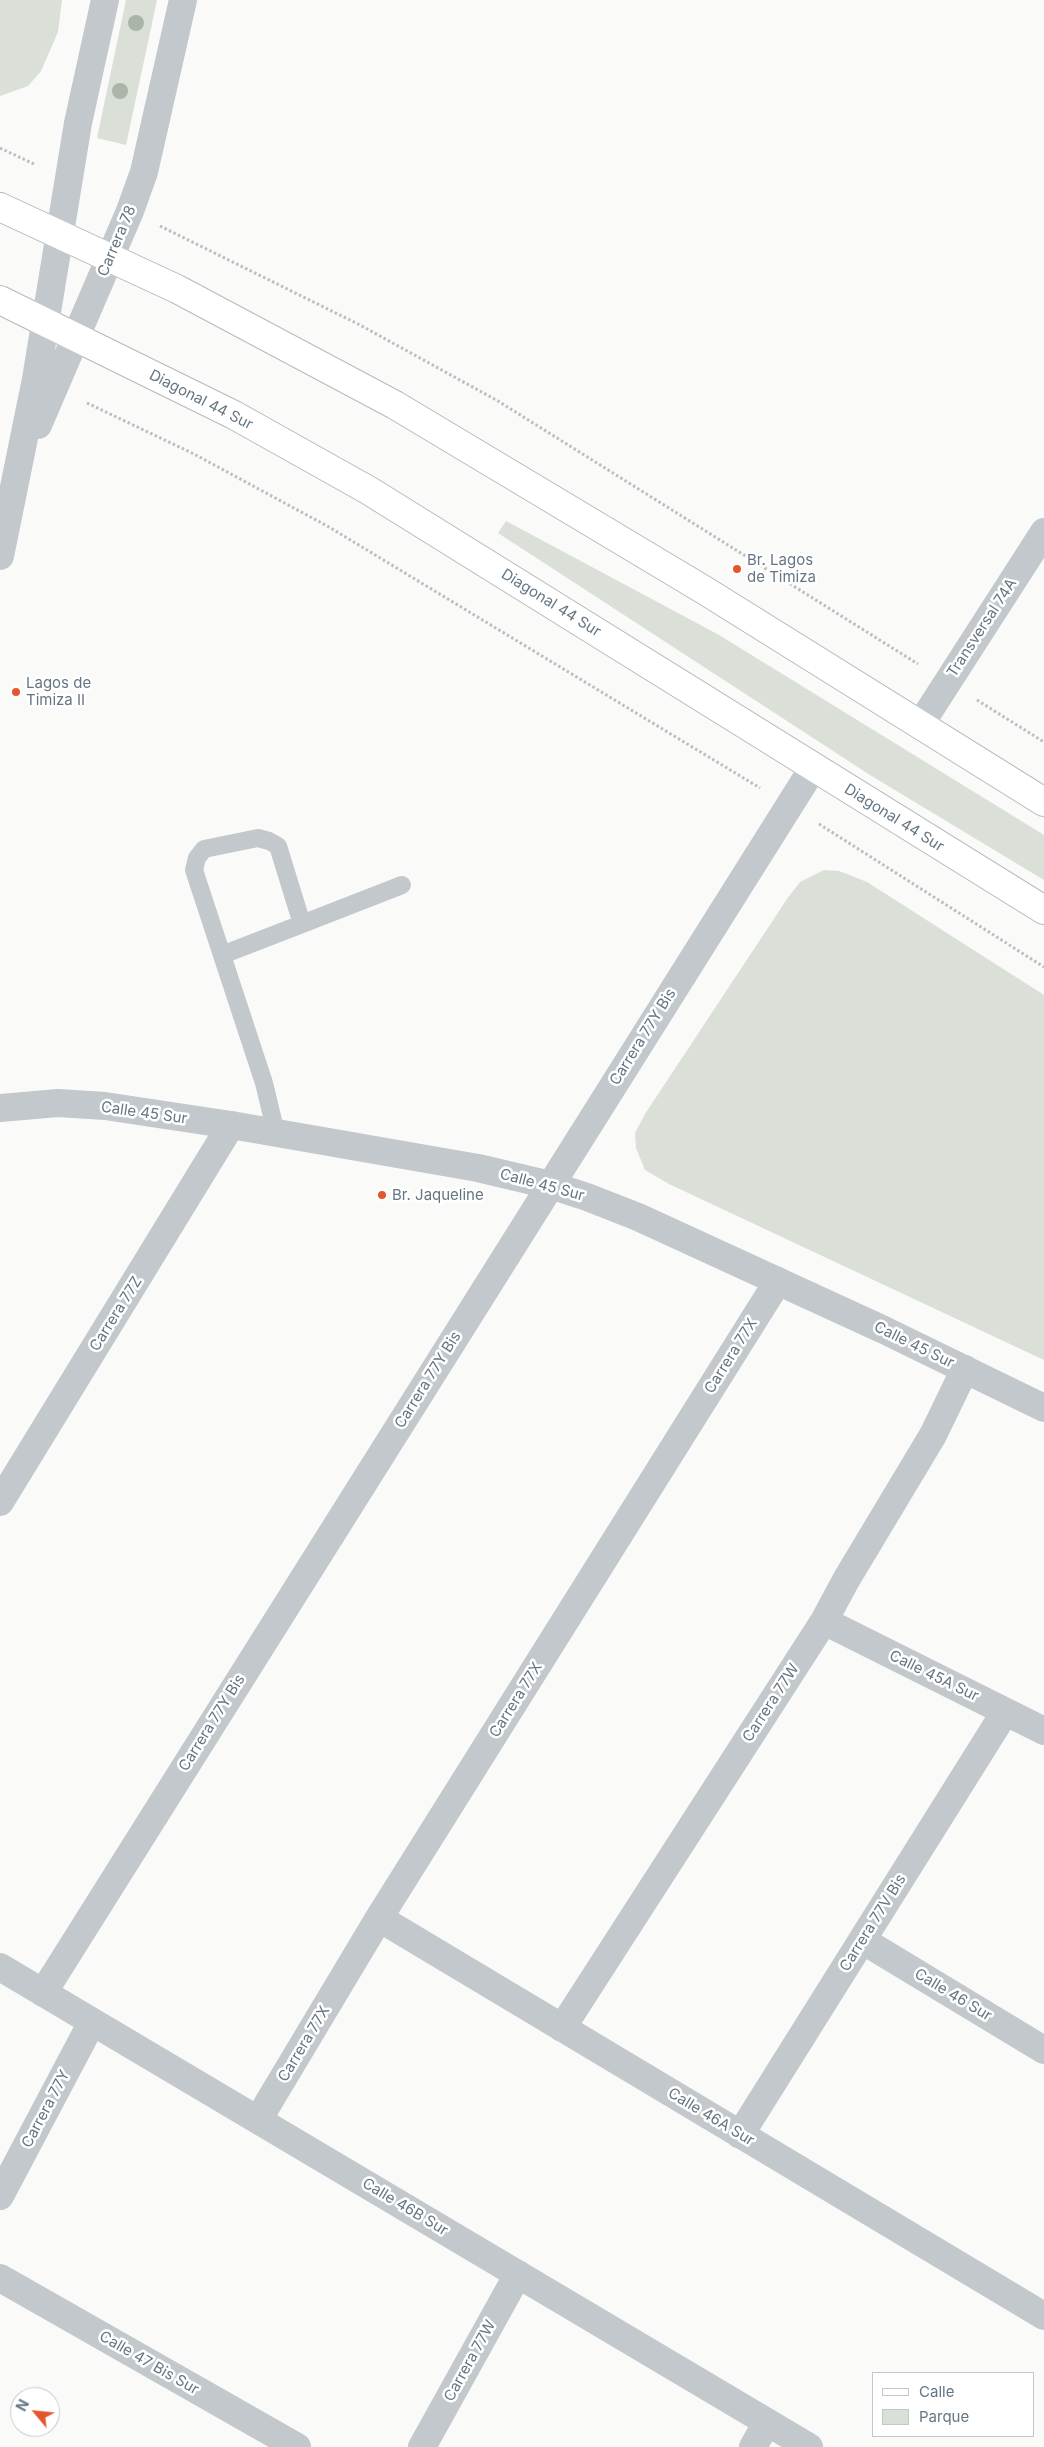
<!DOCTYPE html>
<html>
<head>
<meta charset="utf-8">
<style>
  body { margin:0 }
  #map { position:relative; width:1044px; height:2447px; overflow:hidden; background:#fafaf8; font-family:Inter,sans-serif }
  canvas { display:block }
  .legend { position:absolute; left:872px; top:2372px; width:162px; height:65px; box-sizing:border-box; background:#fff; border:1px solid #c1c8cd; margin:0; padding:6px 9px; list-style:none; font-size:15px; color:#657683 }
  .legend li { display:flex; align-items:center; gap:10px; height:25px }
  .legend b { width:25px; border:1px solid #c1c8cd }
  .north { position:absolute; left:10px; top:2387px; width:50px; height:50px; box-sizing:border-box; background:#fff; border:1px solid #c1c8cd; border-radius:50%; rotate:298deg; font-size:14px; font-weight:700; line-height:20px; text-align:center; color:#657683 }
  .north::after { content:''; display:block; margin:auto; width:18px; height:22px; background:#e4572e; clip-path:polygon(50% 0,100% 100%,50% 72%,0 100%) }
</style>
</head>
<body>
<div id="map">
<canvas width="1044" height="2447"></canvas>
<ul class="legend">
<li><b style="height:6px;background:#fff"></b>Calle</li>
<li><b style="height:14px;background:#dadfd7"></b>Parque</li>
</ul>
<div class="north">N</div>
</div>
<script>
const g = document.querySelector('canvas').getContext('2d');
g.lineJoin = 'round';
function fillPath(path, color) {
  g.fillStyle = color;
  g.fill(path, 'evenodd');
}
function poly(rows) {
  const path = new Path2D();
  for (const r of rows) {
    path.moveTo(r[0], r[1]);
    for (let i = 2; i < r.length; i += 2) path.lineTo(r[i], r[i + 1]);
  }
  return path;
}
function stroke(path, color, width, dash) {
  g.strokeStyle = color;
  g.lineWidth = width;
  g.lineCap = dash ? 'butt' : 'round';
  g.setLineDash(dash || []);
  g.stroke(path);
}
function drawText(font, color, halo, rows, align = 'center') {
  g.font = font + ' Inter,sans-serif';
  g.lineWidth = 5;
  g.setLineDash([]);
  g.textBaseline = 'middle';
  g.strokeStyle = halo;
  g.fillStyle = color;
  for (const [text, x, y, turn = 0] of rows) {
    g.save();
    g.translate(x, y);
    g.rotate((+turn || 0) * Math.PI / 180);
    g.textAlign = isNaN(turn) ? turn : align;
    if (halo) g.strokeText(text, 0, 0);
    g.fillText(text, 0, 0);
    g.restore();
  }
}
fillPath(poly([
  [0,0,62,0,58,32,41,71,28,86,0,96],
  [126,0,157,0,126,145,97,138],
  [506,521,719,635,1044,835,1044,880,870,775,498,533],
  [824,870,839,871,867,882,1044,995,1044,1360,669,1184,645,1170,636,1148,635,1133,645,1114,787,899,800,882]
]), '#dadfd7');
const primary = poly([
  [0,207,177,289,395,405,704,590,1044,802],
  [0,300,234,415,368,490,1044,910]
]);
stroke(primary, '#b5babe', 30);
stroke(poly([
  [0,148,36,165],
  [160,226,360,325,498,401,918,664],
  [87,403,194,454,329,527,760,788],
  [977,700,1044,742],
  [819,824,1044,967]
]), '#bbbfc2', 3, [2.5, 2.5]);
stroke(poly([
  [302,924,402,885],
  [222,955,302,924,278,846,269,841,258,838,204,849,197,858,194,870,264,1083,276,1133]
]), '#c3c8cc', 18);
stroke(poly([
  [920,725,1044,532],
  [0,1502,231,1125],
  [824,1621,1044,1731],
  [379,1918,1044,2316],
  [862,1940,1044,2050],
  [0,1967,809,2447],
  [43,1993,813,768],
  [562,2028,824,1621,846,1580,933,1435,965,1369],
  [258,2120,379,1918,778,1281],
  [740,2135,1005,1712],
  [0,2196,92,2022],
  [0,2278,297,2447],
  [422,2447,518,2274],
  [753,2447,767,2422]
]), '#c3c8cc', 28);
stroke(poly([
  [38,425,130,211,144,172,183,0],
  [0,556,36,379,78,123,105,0],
  [0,1108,58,1103,105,1106,231,1125,478,1168,550,1185,587,1197,638,1217,884,1330,1044,1408]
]), '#c3c8cc', 28);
stroke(primary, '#fff', 28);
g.fillStyle = '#aab4a7';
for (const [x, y] of [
  [136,23],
  [120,91]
]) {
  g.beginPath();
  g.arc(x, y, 8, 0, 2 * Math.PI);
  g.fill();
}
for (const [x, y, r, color] of [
  [737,569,5,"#e4572e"],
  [16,692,5,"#e4572e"],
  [382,1195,5,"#e4572e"]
]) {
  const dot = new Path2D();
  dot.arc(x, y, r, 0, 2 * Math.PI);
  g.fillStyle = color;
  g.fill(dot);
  stroke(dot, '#fff', 2);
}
drawText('15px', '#657683', '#fff', [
  ["Carrera 78",117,241,-67],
  ["Diagonal 44 Sur",201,400,27],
  ["Diagonal 44 Sur",551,603,32],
  ["Transversal 74A",982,628,-57],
  ["Diagonal 44 Sur",894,818,32],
  ["Carrera 77Y Bis",643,1037,-58],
  ["Calle 45 Sur",144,1113,8],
  ["Calle 45 Sur",542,1185,15],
  ["Carrera 77Z",116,1314,-58],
  ["Calle 45 Sur",914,1345,26],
  ["Carrera 77X",731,1356,-58],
  ["Carrera 77Y Bis",428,1380,-58],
  ["Calle 45A Sur",934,1676,26],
  ["Carrera 77X",516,1700,-58],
  ["Carrera 77W",771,1703,-57],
  ["Carrera 77Y Bis",212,1723,-58],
  ["Carrera 77V Bis",873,1923,-58],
  ["Calle 46 Sur",953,1995,31],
  ["Carrera 77X",304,2044,-59],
  ["Carrera 77Y",46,2109,-62],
  ["Calle 46A Sur",711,2117,31],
  ["Calle 46B Sur",405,2207,31],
  ["Carrera 77W",470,2361,-61],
  ["Calle 47 Bis Sur",149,2363,30]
]);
drawText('15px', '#657683', '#fff', [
  ["Br. Lagos",747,560],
  ["de Timiza",747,577],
  ["Lagos de",26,683],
  ["Timiza II",26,700],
  ["Br. Jaqueline",392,1195]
], 'left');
</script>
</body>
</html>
